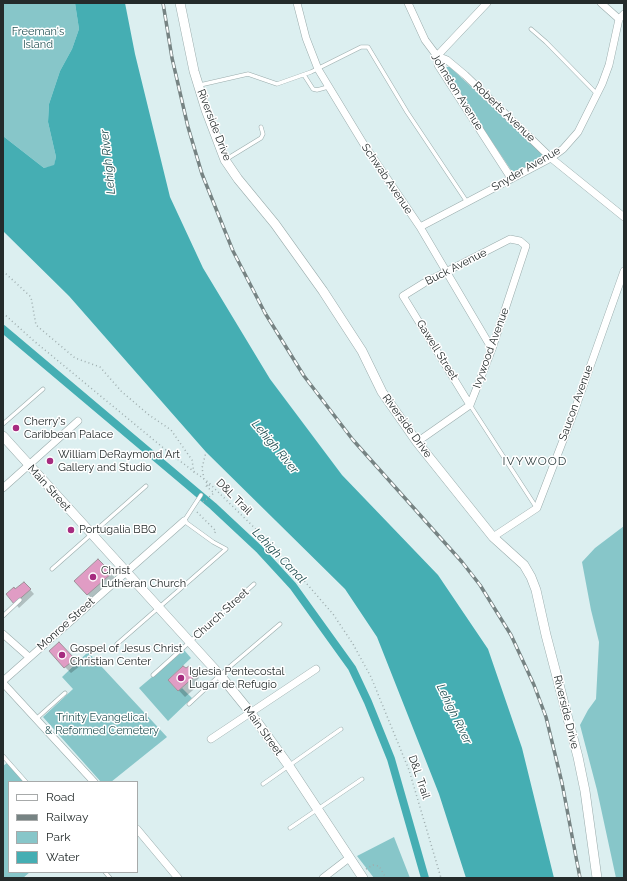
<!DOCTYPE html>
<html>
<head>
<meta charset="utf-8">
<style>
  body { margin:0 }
  #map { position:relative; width:627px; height:881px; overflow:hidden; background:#dceff0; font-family:Raleway,sans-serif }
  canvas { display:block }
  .frame { position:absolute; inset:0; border:4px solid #242b2b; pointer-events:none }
  .legend { position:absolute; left:8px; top:781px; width:130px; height:92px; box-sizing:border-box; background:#fff; border:1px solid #a7aaaa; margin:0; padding:5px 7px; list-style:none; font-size:12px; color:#242b2b }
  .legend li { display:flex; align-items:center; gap:8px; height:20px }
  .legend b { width:20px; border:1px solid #a7aaaa }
</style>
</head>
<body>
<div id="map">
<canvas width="627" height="881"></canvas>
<div class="frame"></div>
<ul class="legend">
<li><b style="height:5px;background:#fff"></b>Road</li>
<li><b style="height:5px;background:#768383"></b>Railway</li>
<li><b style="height:11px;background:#87c6c9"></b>Park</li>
<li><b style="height:11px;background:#45aeb3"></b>Water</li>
</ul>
</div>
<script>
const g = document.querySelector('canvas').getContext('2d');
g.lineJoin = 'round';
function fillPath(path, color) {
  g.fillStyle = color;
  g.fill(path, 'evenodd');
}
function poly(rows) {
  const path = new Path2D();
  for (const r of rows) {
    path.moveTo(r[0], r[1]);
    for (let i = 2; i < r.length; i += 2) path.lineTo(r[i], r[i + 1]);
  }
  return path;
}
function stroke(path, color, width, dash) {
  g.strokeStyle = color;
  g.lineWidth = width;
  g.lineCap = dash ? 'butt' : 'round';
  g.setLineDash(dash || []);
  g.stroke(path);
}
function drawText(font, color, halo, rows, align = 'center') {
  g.font = font + ' Raleway,sans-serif';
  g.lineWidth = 3;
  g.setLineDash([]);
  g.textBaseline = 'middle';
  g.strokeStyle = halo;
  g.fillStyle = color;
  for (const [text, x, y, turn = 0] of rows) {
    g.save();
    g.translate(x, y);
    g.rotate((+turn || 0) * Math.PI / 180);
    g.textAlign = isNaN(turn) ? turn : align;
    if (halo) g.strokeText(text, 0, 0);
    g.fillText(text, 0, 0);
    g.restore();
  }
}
fillPath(poly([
  [3,3,75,3,79,29,72,49,60,71,49,104,48,122,56,157,54,166,44,168,3,136],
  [447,67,450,67,543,154,542,159,515,172,511,170,446,73,445,70],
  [624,526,624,878,616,878,597,790,580,725,588,710,596,699,599,642,591,610,582,562,595,548],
  [184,650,191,658,168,680,178,691,182,688,192,698,168,721,139,688],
  [88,652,167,737,111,782,101,782,43,717,73,689,62,677],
  [7,763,24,782,9,782,9,872,30,872,23,878,3,878,3,766],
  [394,837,410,878,374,878,357,856]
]), '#87c6c9');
fillPath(poly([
  [75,3,125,3,135,54,170,197,203,268,270,379,342,475,438,575,488,649,522,748,554,878,466,878,439,794,377,637,345,589,206,452,69,296,3,231,3,136,44,168,54,165,56,157,48,122,49,104,60,71,72,49,79,29]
]), '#45aeb3');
fillPath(poly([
  [104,566,117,580,94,601,75,581],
  [24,583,34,594,19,608,15,603,15,591],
  [59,644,80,666,71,673,65,667],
  [189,667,199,678,197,680,200,684,185,697,169,680]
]), '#0003');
stroke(poly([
  [3,329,213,506,259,549,293,586,352,668,368,702,391,759,425,878]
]), '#45aeb3', 8);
const building = poly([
  [98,559,112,573,87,595,74,581,98,559],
  [24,582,31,589,14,604,6,594,14,587,15,589,24,582],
  [59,642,75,659,64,668,49,651,59,642],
  [183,666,186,668,189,666,194,671,191,673,194,677,178,691,168,680,183,666]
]);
fillPath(building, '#e09cc4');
stroke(building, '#9f9199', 1);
const service = poly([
  [531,29,546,42,597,94],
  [304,75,313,89,317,90,328,87],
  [200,85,248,74,277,84,311,72,361,47,368,47,407,112,467,202],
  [225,160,261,138,263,134,261,127],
  [470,405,536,507],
  [3,424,43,389],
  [52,569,146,486],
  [3,616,20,600],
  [117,644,226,549,213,542,184,521,201,495],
  [153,675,254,584],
  [189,704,220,675,280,624],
  [36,719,65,693],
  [3,756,26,782],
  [263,784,341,729],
  [290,828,362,779],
  [105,872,110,878]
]);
const minor = poly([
  [297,3,306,38,318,69,363,143,420,227,492,349],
  [408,3,425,40,437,56,438,65,511,178],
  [487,3,437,56,447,60,465,75,551,158,624,217],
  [601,3,619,19],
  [420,227,551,158,563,149,578,132,602,84,609,65,619,19,624,14],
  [417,442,470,405,492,349,526,246,520,241,510,239,424,283,403,296,470,405],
  [3,488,78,421],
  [493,537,537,508,574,412,624,271],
  [3,634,29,657],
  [3,681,184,521],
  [3,683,94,782],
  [211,739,316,669],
  [137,829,178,878],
  [323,878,349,858]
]);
const tertiary = poly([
  [180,3,194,71,206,110,225,160,238,179,275,224,323,291,362,351,382,392,417,442,493,537,524,565,531,577,536,590,546,635,578,757,585,791,597,878],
  [3,436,220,675,250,712,289,766,363,878]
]);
stroke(service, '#9aacac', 4.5);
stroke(minor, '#9aacac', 8);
stroke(tertiary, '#9aacac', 10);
stroke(poly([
  [3,271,31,297,36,325,75,358,100,367,121,391,149,415,171,430,192,460,194,473],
  [3,313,34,341,172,455,208,482,280,553,333,614,353,644,371,677,409,770,441,878],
  [204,479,202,468,206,452],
  [203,502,214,493,205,485,210,486,206,482],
  [197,512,216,531,213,535],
  [366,869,373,865,379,866,386,878]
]), '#9eadae', 1.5, [1, 3]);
stroke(service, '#fff', 3.5);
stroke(minor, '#fff', 7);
stroke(tertiary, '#fff', 9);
const rail = poly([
  [163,3,172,58,188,127,202,174,233,251,265,313,304,376,353,440,462,562,480,585,511,635,534,685,546,717,562,783,580,878]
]);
stroke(rail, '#768383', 3.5);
stroke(rail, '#fff', 2, [6]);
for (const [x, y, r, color] of [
  [16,428,4,"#a62b7f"],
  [50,461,4,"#a62b7f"],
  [71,530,4,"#a62b7f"],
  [93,577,4,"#a62b7f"],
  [62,655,4,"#a62b7f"],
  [181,678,4,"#a62b7f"]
]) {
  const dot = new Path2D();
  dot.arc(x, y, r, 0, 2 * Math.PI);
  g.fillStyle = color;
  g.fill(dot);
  stroke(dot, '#fff', 1.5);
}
drawText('11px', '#275557', '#fff', [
  ["Freeman's",38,32],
  ["Island",38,45],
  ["Trinity Evangelical",102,718],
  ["& Reformed Cemetery",102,731]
]);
drawText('11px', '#242b2b', '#fff', [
  ["Johnston Avenue",457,92,58],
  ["Roberts Avenue",504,112,44],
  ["Riverside Drive",214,125,69],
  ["Snyder Avenue",526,169,-30],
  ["Schwab Avenue",387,179,56],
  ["Buck Avenue",456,267,-27],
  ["Ivywood Avenue",491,348,-70],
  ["Gawell Street",437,350,58],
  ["Saucon Avenue",576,403,-70],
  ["Riverside Drive",407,426,54],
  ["Main Street",49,488,48],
  ["D&L Trail",234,497,45],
  ["Church Street",221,614,-42],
  ["Monroe Street",66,624,-42],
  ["Riverside Drive",566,712,76],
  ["Main Street",263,731,54],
  ["D&L Trail",419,777,71]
]);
drawText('11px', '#242b2b', '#fff', [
  ["Cherry's",24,422],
  ["Caribbean Palace",24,435],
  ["William DeRaymond Art",58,455],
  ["Gallery and Studio",58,468],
  ["Portugalia BBQ",79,530],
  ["Christ",101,571],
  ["Lutheran Church",101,584],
  ["Gospel of Jesus Christ",70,649],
  ["Christian Center",70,662],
  ["Iglesia Pentecostal",189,672],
  ["Lugar de Refugio",189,685]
], 'left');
drawText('italic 12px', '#214f51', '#fff', [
  ["Lehigh River",108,162,-96],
  ["Lehigh River",275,447,50],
  ["Lehigh Canal",279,556,46],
  ["Lehigh River",454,714,64]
]);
g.letterSpacing = '1px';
drawText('12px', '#384849', '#fff', [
  ["IVYWOOD",535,461]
]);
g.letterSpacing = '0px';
</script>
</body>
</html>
